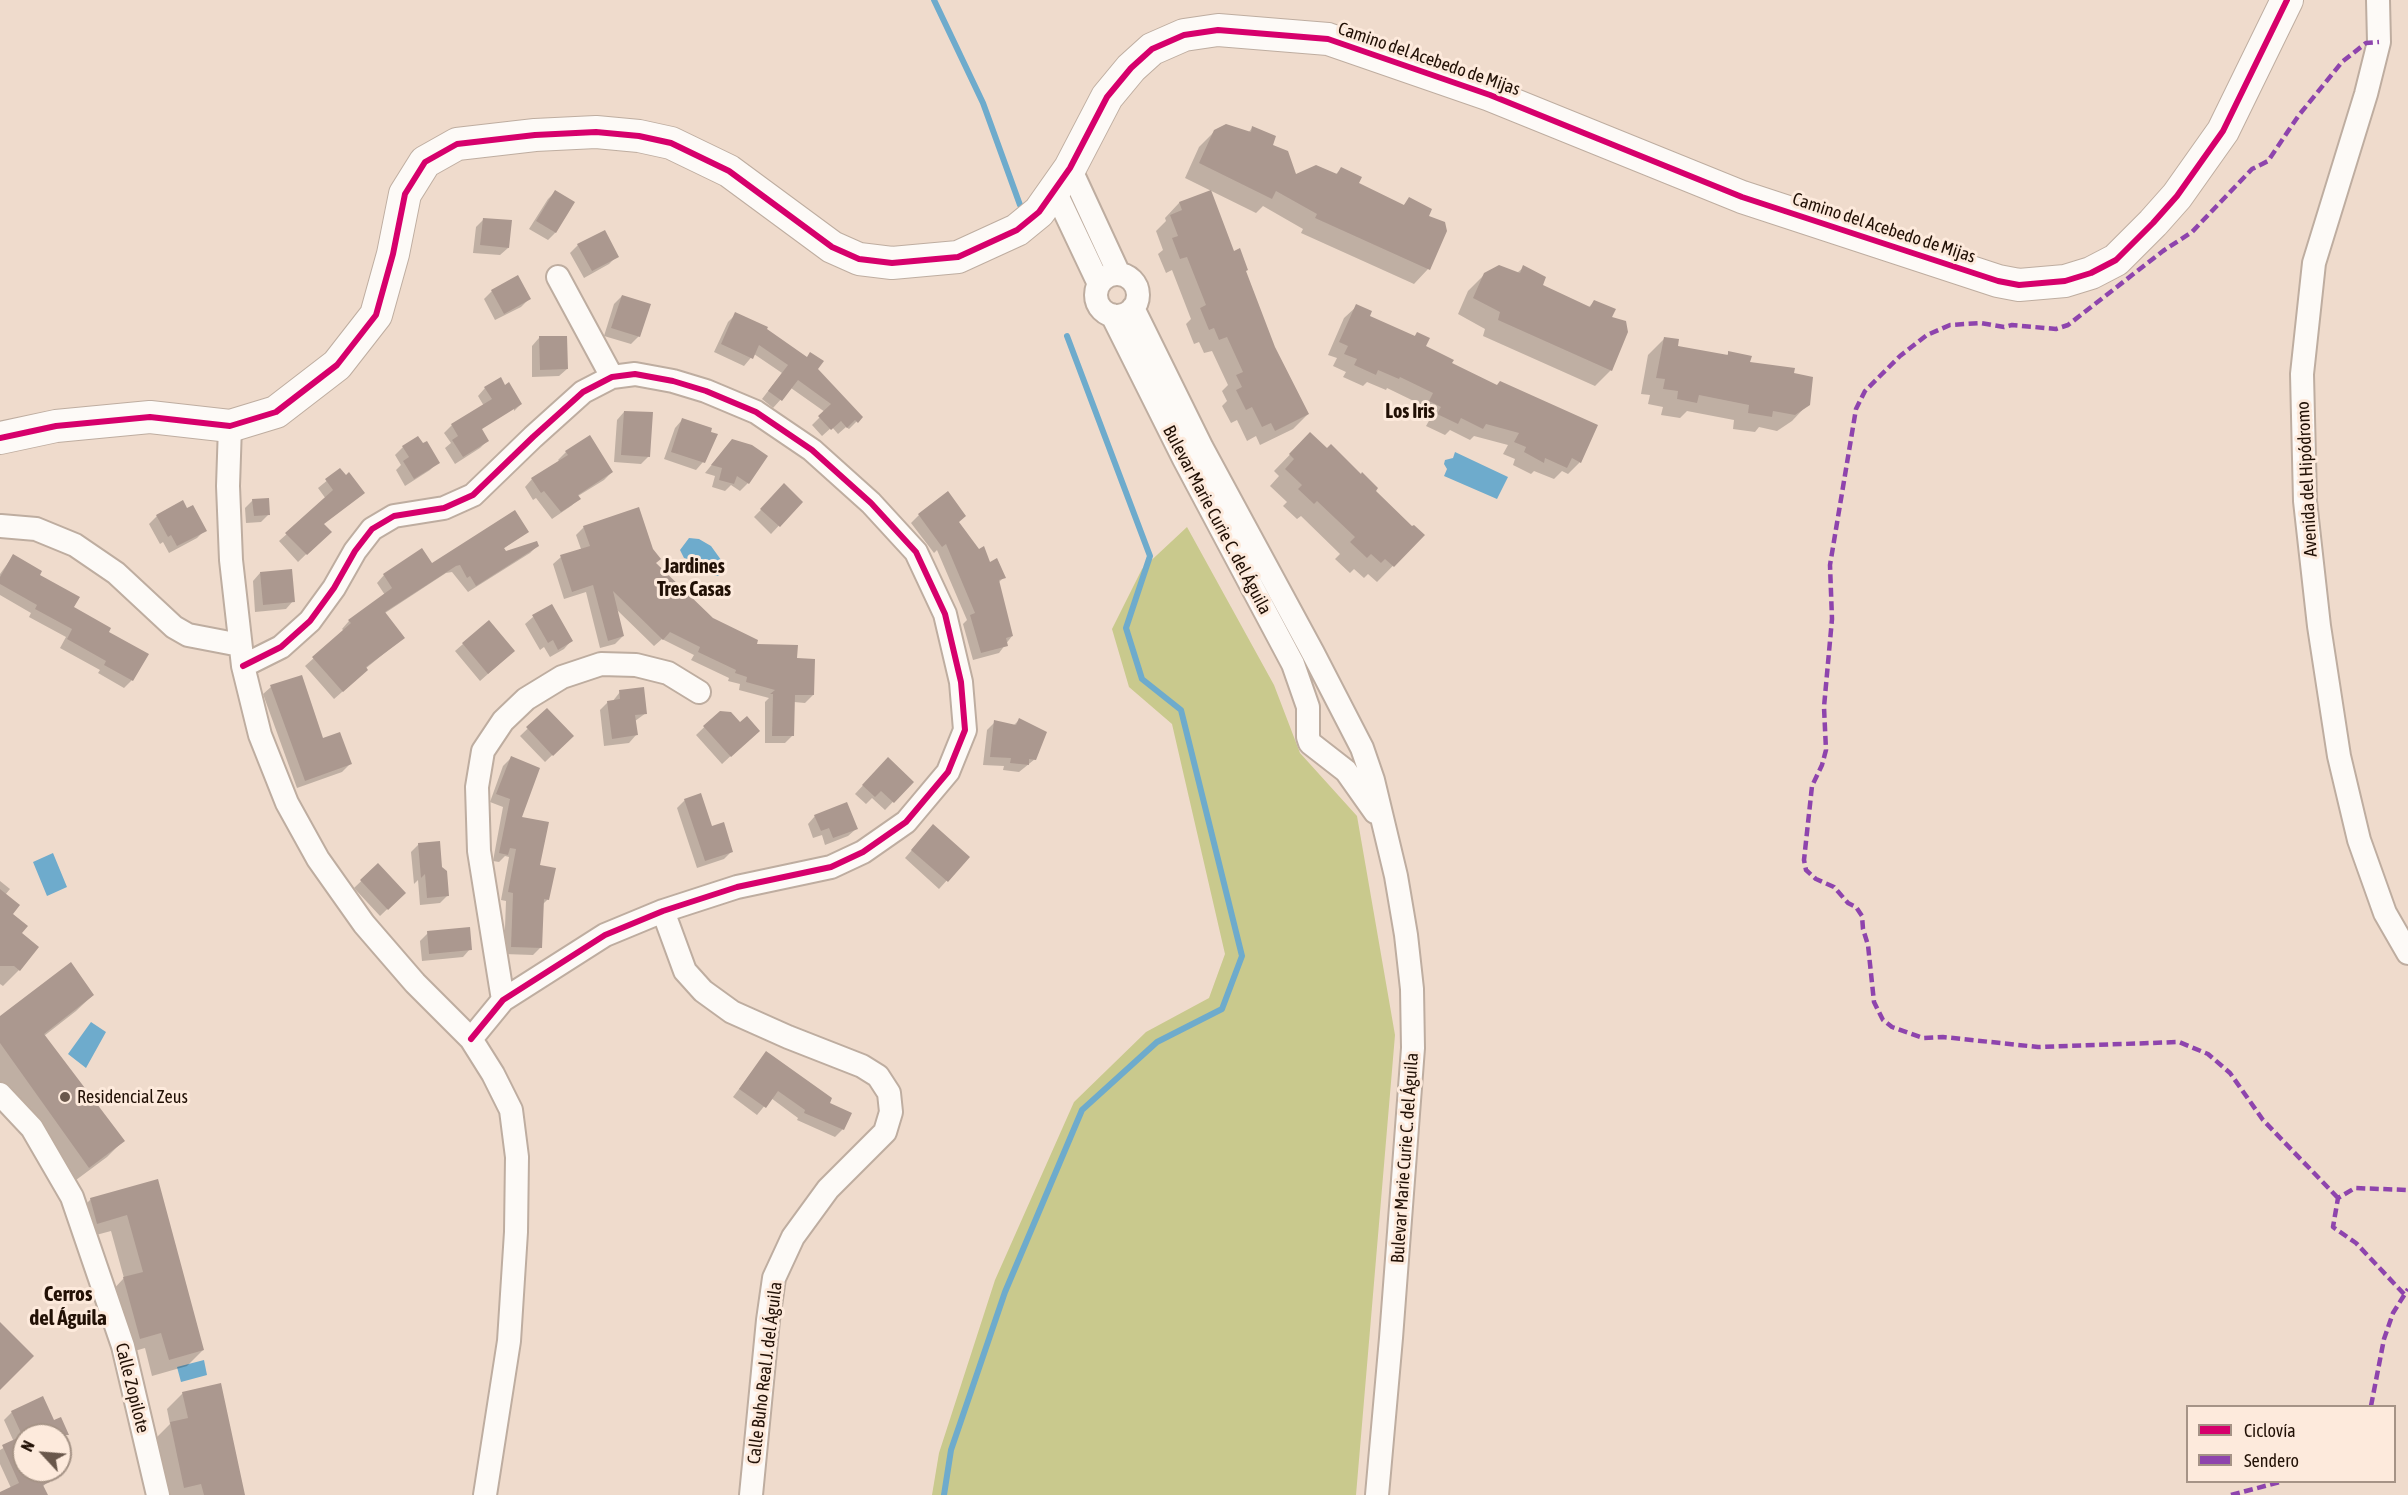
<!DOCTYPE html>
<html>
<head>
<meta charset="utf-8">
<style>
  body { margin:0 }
  #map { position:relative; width:2408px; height:1495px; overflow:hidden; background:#efdbcc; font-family:"Asap Condensed",sans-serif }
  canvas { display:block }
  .legend { position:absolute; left:2186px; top:1405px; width:210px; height:78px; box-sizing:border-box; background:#fdeadc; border:2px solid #a59386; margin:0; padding:8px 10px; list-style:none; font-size:18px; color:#211005 }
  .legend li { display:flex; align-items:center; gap:12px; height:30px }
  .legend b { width:30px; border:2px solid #a59386 }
  .north { position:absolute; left:12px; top:1423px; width:60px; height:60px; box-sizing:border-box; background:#fdeadc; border:2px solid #a59386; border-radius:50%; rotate:296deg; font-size:16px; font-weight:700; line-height:24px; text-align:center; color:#211005 }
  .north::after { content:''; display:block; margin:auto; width:21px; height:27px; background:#69574b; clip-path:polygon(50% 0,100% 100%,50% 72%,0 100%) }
</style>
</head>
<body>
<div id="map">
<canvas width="2408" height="1495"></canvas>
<ul class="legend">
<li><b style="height:8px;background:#d6006c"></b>Ciclovía</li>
<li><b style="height:8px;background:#8e44ad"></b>Sendero</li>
</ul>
<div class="north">N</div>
</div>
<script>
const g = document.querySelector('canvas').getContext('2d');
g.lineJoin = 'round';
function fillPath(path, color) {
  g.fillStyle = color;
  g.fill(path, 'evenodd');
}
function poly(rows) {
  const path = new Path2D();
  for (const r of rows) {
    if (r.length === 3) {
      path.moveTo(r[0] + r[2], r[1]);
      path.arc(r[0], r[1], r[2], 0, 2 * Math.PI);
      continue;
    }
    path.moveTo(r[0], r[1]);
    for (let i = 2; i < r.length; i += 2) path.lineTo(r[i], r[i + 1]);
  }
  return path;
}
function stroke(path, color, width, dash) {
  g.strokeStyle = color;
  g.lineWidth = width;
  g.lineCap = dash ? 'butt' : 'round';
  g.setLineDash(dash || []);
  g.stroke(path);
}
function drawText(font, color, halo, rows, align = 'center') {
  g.font = font + ' "Asap Condensed",sans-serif';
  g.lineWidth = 6;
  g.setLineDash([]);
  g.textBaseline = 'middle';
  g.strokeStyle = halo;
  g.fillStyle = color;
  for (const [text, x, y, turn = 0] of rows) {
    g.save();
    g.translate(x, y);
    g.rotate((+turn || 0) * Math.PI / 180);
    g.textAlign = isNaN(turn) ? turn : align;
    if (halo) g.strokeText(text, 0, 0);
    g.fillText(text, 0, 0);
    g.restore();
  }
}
fillPath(poly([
  [1187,527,1274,685,1300,753,1357,816,1395,1035,1356,1495,932,1495,939,1453,995,1280,1074,1102,1146,1032,1209,998,1225,954,1172,724,1129,687,1112,629,1142,569]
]), '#c9c98d');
fillPath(poly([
  [1455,452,1508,477,1497,499,1444,476,1447,469,1444,464,1445,460,1453,458],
  [689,538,699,539,711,546,724,564,723,572,719,576,713,576,707,572,705,564,684,558,680,550],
  [53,853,67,887,47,896,33,862],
  [91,1022,106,1032,86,1068,68,1054],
  [204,1360,207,1375,181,1382,177,1367]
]), '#6eabcc');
fillPath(poly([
  [1252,128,1271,146,1295,177,1335,175,1341,169,1358,184,1403,206,1410,199,1445,231,1428,269,1414,284,1301,233,1303,229,1263,206,1256,213,1185,178,1199,147,1215,131,1248,133],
  [555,192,573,203,555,233,548,240,529,229,548,199],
  [1210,192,1233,253,1245,271,1274,348,1308,414,1293,429,1260,445,1256,436,1247,441,1237,420,1231,423,1222,406,1227,401,1222,391,1228,385,1212,351,1204,353,1199,342,1194,344,1186,324,1191,319,1172,270,1166,273,1158,254,1163,250,1156,231,1166,221,1165,218,1179,203],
  [484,219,508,248,500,255,473,253,476,227],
  [578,245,617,256,609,264,584,278,570,253],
  [1524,267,1541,286,1588,308,1594,302,1610,317,1611,370,1595,386,1483,336,1485,329,1458,314,1468,291,1485,274,1517,273],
  [492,291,529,299,521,307,495,320,484,299],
  [622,296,639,336,631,344,604,336,614,304],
  [1357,306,1368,316,1414,337,1417,333,1424,347,1450,364,1580,462,1568,474,1562,471,1554,479,1534,471,1531,474,1513,465,1515,459,1503,454,1508,445,1474,436,1470,440,1450,430,1445,435,1426,426,1430,419,1418,413,1422,405,1387,388,1386,390,1367,382,1363,386,1343,377,1346,372,1333,366,1337,358,1328,355,1344,318],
  [736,314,765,329,816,369,861,417,849,429,846,427,838,434,832,427,822,436,812,425,825,412,791,388,773,408,762,399,782,373,754,354,744,366,714,352,728,322],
  [539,338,567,369,559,376,532,377,532,346],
  [1664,339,1676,347,1726,356,1729,353,1749,363,1792,374,1808,404,1792,421,1777,431,1759,427,1755,432,1733,429,1734,420,1687,411,1680,418,1661,415,1663,407,1648,404,1650,395,1641,394,1648,355],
  [485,388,521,404,514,411,514,408,475,432,487,441,480,448,455,464,445,448,451,443,444,433,452,425,484,406,478,396],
  [624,412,649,456,641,464,614,462,617,420],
  [682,420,703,462,696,470,664,459,675,428],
  [1310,434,1411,528,1423,535,1377,582,1368,574,1364,578,1354,569,1350,573,1335,559,1340,554,1301,516,1297,519,1283,506,1287,502,1270,486,1279,476,1274,471],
  [732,440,748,483,740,491,731,485,725,491,712,487,715,476,705,473],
  [423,445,438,462,430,470,405,486,396,470,401,465,395,455,403,447],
  [566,452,612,472,604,480,578,496,579,499,571,506,552,519,536,498,533,500,525,487,532,479,560,462,558,460],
  [340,470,323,525,329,532,298,562,279,541,326,499,318,488],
  [784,486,801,502,771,534,754,517],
  [253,500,269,514,261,522,246,523,245,508],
  [919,515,958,523,978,551,1004,577,998,583,1012,636,999,653,973,660,963,624,967,620,937,550,934,553,911,523],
  [157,516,205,530,197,538,169,553,163,542,160,544,149,524],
  [584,527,655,564,712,619,755,645,796,660,813,695,805,703,794,702,793,735,785,743,765,743,765,702,769,698,739,690,740,684,728,681,729,678,691,660,694,655,662,639,654,646,616,609,623,636,615,644,600,648,586,592,564,599,553,564,561,557,581,549,576,535],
  [527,532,503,549,505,553,537,546,530,553,468,592,452,572,446,573,385,613,403,638,365,669,358,678,334,699,305,666,344,631,342,629,349,621,385,595,377,583,384,575,431,565],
  [13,556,37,575,72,608,107,632,132,680,124,688,98,673,100,670,60,648,66,637,29,617,31,613,0,595,0,574],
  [260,573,293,601,286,609,255,612,253,581],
  [533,617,571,641,564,649,550,657,544,647,540,650,525,624],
  [463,644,506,658,480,681,455,651],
  [271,687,322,740,350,764,342,772,297,788,263,694],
  [620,692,646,713,635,721,636,735,629,743,604,746,600,710,608,702,612,702],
  [547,710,572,736,545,762,520,736],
  [720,712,750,738,722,764,696,735],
  [1019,720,1035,759,1019,772,1003,770,1004,766,983,765,987,730,995,722,1013,726],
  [511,758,520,818,538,866,548,899,542,905,541,947,533,955,504,954,506,901,501,900,509,857,505,856,499,862,493,861,503,807,490,802,503,766],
  [880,767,912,782,885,810,872,798,866,804,855,794],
  [685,800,732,851,724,859,697,868,677,808],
  [815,816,856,829,848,836,825,845,822,835,813,838,808,824],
  [926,834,968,857,939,889,905,858],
  [419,844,441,868,448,895,440,903,420,905,418,880,414,884,411,852],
  [378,865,404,893,380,916,354,888],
  [0,881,10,889,5,895,19,934,19,970,3,986,0,984],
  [428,933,470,949,463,957,422,961,420,941],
  [93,995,76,1011,44,1036,123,1141,107,1157,72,1183,0,1081,0,1018],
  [766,1053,828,1104,843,1129,835,1137,797,1120,798,1118,771,1098,757,1115,733,1097],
  [156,1181,203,1350,187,1366,152,1376,145,1348,124,1354,108,1295,124,1278,111,1231,81,1239,75,1215,91,1199],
  [183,1393,244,1495,167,1495,155,1439,170,1424,167,1409],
  [12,1412,53,1422,67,1434,60,1442,60,1435,24,1435,24,1471,43,1471,48,1482,42,1487,46,1495,0,1495,11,1488,0,1464,0,1450,14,1442,4,1420]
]), '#0003');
stroke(poly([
  [934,0,983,103,1020,205],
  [944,1495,951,1450,1005,1292,1082,1110,1157,1042,1222,1009,1242,956,1181,710,1142,679,1126,628,1150,556,1067,336]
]), '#6eabcc', 6);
fillPath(poly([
  [1226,124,1251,132,1252,126,1276,136,1273,145,1288,151,1296,174,1316,165,1337,174,1341,167,1362,177,1359,183,1404,205,1409,197,1432,209,1429,216,1445,222,1447,231,1430,270,1315,218,1317,214,1276,191,1272,199,1199,163,1214,130],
  [555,190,575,202,556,233,536,221],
  [1211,190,1234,251,1240,248,1248,270,1246,271,1275,347,1309,414,1275,431,1271,423,1262,427,1252,407,1246,410,1236,390,1242,387,1236,375,1243,372,1227,337,1219,340,1214,328,1209,330,1200,308,1206,305,1187,257,1180,259,1172,238,1178,236,1170,215,1182,210,1179,202],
  [483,218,512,220,509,248,480,245],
  [605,230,619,257,592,271,577,244],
  [1499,265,1520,273,1523,265,1546,277,1543,285,1590,307,1594,300,1616,309,1612,317,1626,321,1628,332,1612,371,1498,320,1500,312,1473,298,1484,273],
  [518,275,531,299,504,314,491,290],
  [622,295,651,304,640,337,611,328],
  [1356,304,1372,311,1370,316,1415,336,1417,332,1430,338,1426,346,1454,360,1452,363,1497,385,1500,381,1598,425,1581,463,1572,458,1567,468,1545,458,1544,463,1524,452,1526,447,1514,442,1519,433,1486,424,1483,429,1461,418,1458,424,1437,414,1441,407,1429,401,1433,393,1400,377,1399,379,1378,370,1376,375,1354,365,1357,359,1344,354,1348,346,1339,342],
  [735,312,768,327,767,329,807,357,810,352,824,361,818,369,863,417,858,423,855,420,847,428,841,421,831,430,818,416,831,404,798,380,782,401,768,391,788,365,759,345,753,359,721,344],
  [539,336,567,336,568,369,540,370],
  [1664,337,1679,339,1678,346,1728,355,1728,351,1752,356,1750,362,1795,368,1794,373,1813,377,1810,405,1795,415,1773,411,1772,417,1748,413,1749,405,1699,395,1697,403,1677,399,1678,391,1663,389,1665,379,1656,378],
  [501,377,505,385,509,382,522,404,482,429,489,441,463,457,452,440,458,436,451,424,492,399,484,387],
  [624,411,653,412,650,457,621,455],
  [682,418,712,428,711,432,718,434,705,463,671,452],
  [1310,432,1327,448,1331,444,1361,474,1362,472,1378,488,1376,491,1412,526,1414,525,1425,535,1394,567,1385,559,1381,563,1371,554,1367,558,1350,542,1355,537,1317,501,1314,504,1298,489,1302,485,1285,469,1294,459,1289,454],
  [590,435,613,472,578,495,581,499,561,512,544,491,541,493,531,478,568,455,565,451],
  [418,436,423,443,427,441,440,463,414,479,403,461,409,457,402,446],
  [732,439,752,445,768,456,749,484,737,476,734,484,719,480,722,468,711,465],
  [340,468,346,475,349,472,365,493,324,524,332,532,307,555,285,533,333,490,325,479],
  [784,483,803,502,780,527,760,509],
  [948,491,966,516,959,522,979,549,984,546,990,562,997,558,1006,578,999,580,1013,636,1006,638,1008,646,981,653,970,615,975,613,946,544,942,547,918,514],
  [269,498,270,515,254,516,252,499],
  [183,500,187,508,193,505,207,531,177,546,171,535,168,537,156,515],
  [639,507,653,549,661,559,656,563,713,618,758,640,757,644,798,645,797,658,815,659,814,695,795,695,794,736,772,736,773,694,770,694,775,690,746,682,747,677,735,673,736,670,698,652,700,647,670,632,663,640,613,591,624,636,608,641,593,585,572,592,560,555,590,546,583,526],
  [515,510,529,532,504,548,506,551,537,541,539,546,476,586,470,576,467,578,460,565,456,566,385,612,405,638,366,667,368,670,343,692,312,657,351,623,348,620,392,588,383,574,422,548,432,563],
  [13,554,42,571,40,575,80,597,74,607,111,628,109,632,149,654,133,681,104,665,106,661,67,639,72,629,35,609,37,605,0,584,0,577],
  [292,569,295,602,263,605,260,572],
  [552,604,573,641,558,650,553,640,548,643,532,615],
  [489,620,515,651,488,674,462,643],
  [302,675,323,738,340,732,352,764,305,781,270,685],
  [644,687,647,714,635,715,638,735,612,739,607,701,620,699,619,690],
  [547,708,574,736,553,756,526,727],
  [720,711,731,712,740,722,747,716,760,731,731,757,703,726],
  [1019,718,1047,732,1036,760,1029,759,1029,765,1010,763,1011,758,990,757,994,720,1016,725],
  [511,756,540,768,522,817,549,822,540,865,556,868,549,900,544,899,542,948,511,947,513,893,508,892,516,849,510,848,508,855,499,853,510,799,496,794],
  [888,757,914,782,894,803,881,791,875,797,862,785],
  [701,793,712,826,724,822,733,852,705,861,684,799],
  [847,802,858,829,833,838,829,828,821,831,814,815],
  [933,824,970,857,948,882,911,850],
  [440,841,442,867,447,871,449,896,427,898,425,874,421,878,418,843],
  [378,863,406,893,388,910,360,880],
  [0,889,20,905,13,914,28,926,22,933,39,947,20,971,14,966,0,966],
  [470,927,472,950,429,954,427,931],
  [71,962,94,995,44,1034,125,1141,89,1168,0,1043,0,1016],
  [766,1051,832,1098,830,1103,852,1113,844,1130,804,1113,805,1110,778,1091,766,1108,739,1089],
  [158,1179,204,1350,169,1360,161,1333,140,1339,123,1277,143,1272,127,1215,97,1224,90,1198],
  [0,1322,34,1356,0,1390],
  [221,1383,245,1495,204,1495,201,1484,184,1488,170,1422,188,1418,182,1392],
  [43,1396,54,1420,61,1417,69,1435,18,1435,21,1433,11,1411],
  [24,1435,24,1471,44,1471,50,1482,43,1485,48,1495,0,1495,0,1492,19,1483,2,1445]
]), '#ab988f');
const street = poly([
  [2378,0,2379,42,2366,94,2314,263,2302,374,2305,501,2319,626,2339,756,2359,840,2385,913,2408,953],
  [1070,168,1119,274],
  [1055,191,1099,284],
  [1117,295,21],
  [558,277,612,377],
  [1133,308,1202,448,1313,653,1362,748,1373,780,1396,876,1406,935,1412,989,1413,1048,1391,1338,1377,1495],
  [1112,315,1184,459,1293,664,1308,707,1308,737,1310,743,1346,771,1375,812],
  [230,426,228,486,231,560,243,666,260,735,287,803,318,859,364,924,415,983,471,1039,493,1074,511,1110,517,1157,516,1232,509,1341,485,1495],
  [1,526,36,529,75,545,116,573,174,627,188,635,240,645],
  [243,666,281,647,310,621,334,588,355,551,372,529,394,516,444,508,473,495,533,437,583,392,612,377,635,374,673,381,706,391,756,412,812,450,871,503,916,552,945,614,961,682,965,730,948,772,906,822,863,852,831,867,737,887,663,911,605,935,503,1000,471,1039],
  [663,911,685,971,703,991,732,1012,788,1037,862,1066,878,1076,889,1093,891,1112,885,1132,828,1189,793,1237,774,1278,768,1320,751,1495],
  [503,1000,479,851,477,787,483,751,503,721,526,699,562,677,601,664,636,665,668,673,699,692],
  [0,1094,32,1128,72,1197,123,1346,158,1495]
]);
const secondary = poly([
  [0,438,56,426,150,417,230,426,276,412,337,365,376,315,393,254,405,194,425,162,457,144,535,135,596,132,639,136,671,143,729,171,832,247,859,259,892,263,958,257,1017,230,1039,212,1070,168,1107,97,1131,68,1152,49,1184,35,1218,30,1328,39,1490,95,1742,197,1998,281,2019,285,2065,281,2091,273,2116,260,2153,223,2177,196,2223,131,2287,0]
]);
stroke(street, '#beada0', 26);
stroke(secondary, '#beada0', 34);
stroke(street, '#fdfaf7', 22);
stroke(secondary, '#fdfaf7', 32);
stroke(poly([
  [2338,1198,2263,1120,2230,1073,2208,1054,2179,1042,2038,1047,1943,1037,1923,1038,1892,1027,1883,1020,1874,1002,1868,945,1863,929,1862,916,1856,907,1848,903,1834,887,1816,879,1806,870,1804,860,1812,786,1822,765,1826,750,1824,707,1832,619,1830,565,1856,409,1865,391,1900,356,1927,335,1950,325,1981,323,2004,327,2012,325,2056,329,2068,325,2163,251,2192,232,2252,169,2268,161,2299,115,2342,62,2366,43,2379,42],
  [2404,1294,2356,1243,2333,1227,2338,1198,2355,1188,2408,1190],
  [2371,1406,2384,1339,2393,1313,2408,1289],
  [2231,1495,2280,1482]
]), '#8e44ad', 4.5, [9, 4.5]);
stroke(poly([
  [0,438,56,426,150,417,230,426,276,412,337,365,376,315,393,254,405,194,425,162,457,144,535,135,596,132,639,136,671,143,729,171,832,247,859,259,892,263,958,257,1017,230,1039,212,1070,168,1107,97,1131,68,1152,49,1184,35,1218,30,1328,39,1490,95,1742,197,1998,281,2019,285,2065,281,2091,273,2116,260,2153,223,2177,196,2223,131,2287,0],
  [243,666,281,647,310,621,334,588,355,551,372,529,394,516,444,508,473,495,533,437,583,392,612,377,635,374,673,381,706,391,756,412,812,450,871,503,916,552,945,614,961,682,965,730,948,772,906,822,863,852,831,867,737,887,663,911,605,935,503,1000,471,1039]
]), '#d6006c', 6);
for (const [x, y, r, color] of [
  [65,1097,6,"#69574b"]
]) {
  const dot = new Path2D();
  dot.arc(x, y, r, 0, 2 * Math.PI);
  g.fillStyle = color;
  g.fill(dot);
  stroke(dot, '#fdeadc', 2);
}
drawText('18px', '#211005', '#fdeadc', [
  ["Camino del Acebedo de Mijas",1429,59,19],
  ["Camino del Acebedo de Mijas",1884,228,18],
  ["Avenida del Hipódromo",2307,479,-93],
  ["Bulevar Marie Curie C. del Águila",1217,520,62],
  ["Bulevar Marie Curie C. del Águila",1405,1158,-86],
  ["Calle Buho Real J. del Águila",765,1373,-83],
  ["Calle Zopilote",132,1388,76]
]);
drawText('18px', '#211005', '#fdeadc', [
  ["Residencial Zeus",77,1097]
], 'left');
drawText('bold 20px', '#211005', '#fdeadc', [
  ["Los Iris",1410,412],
  ["Jardines",694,567],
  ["Tres Casas",694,590]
]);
drawText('bold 21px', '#211005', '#fdeadc', [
  ["Cerros",68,1294],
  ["del Águila",68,1318]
]);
</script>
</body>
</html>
